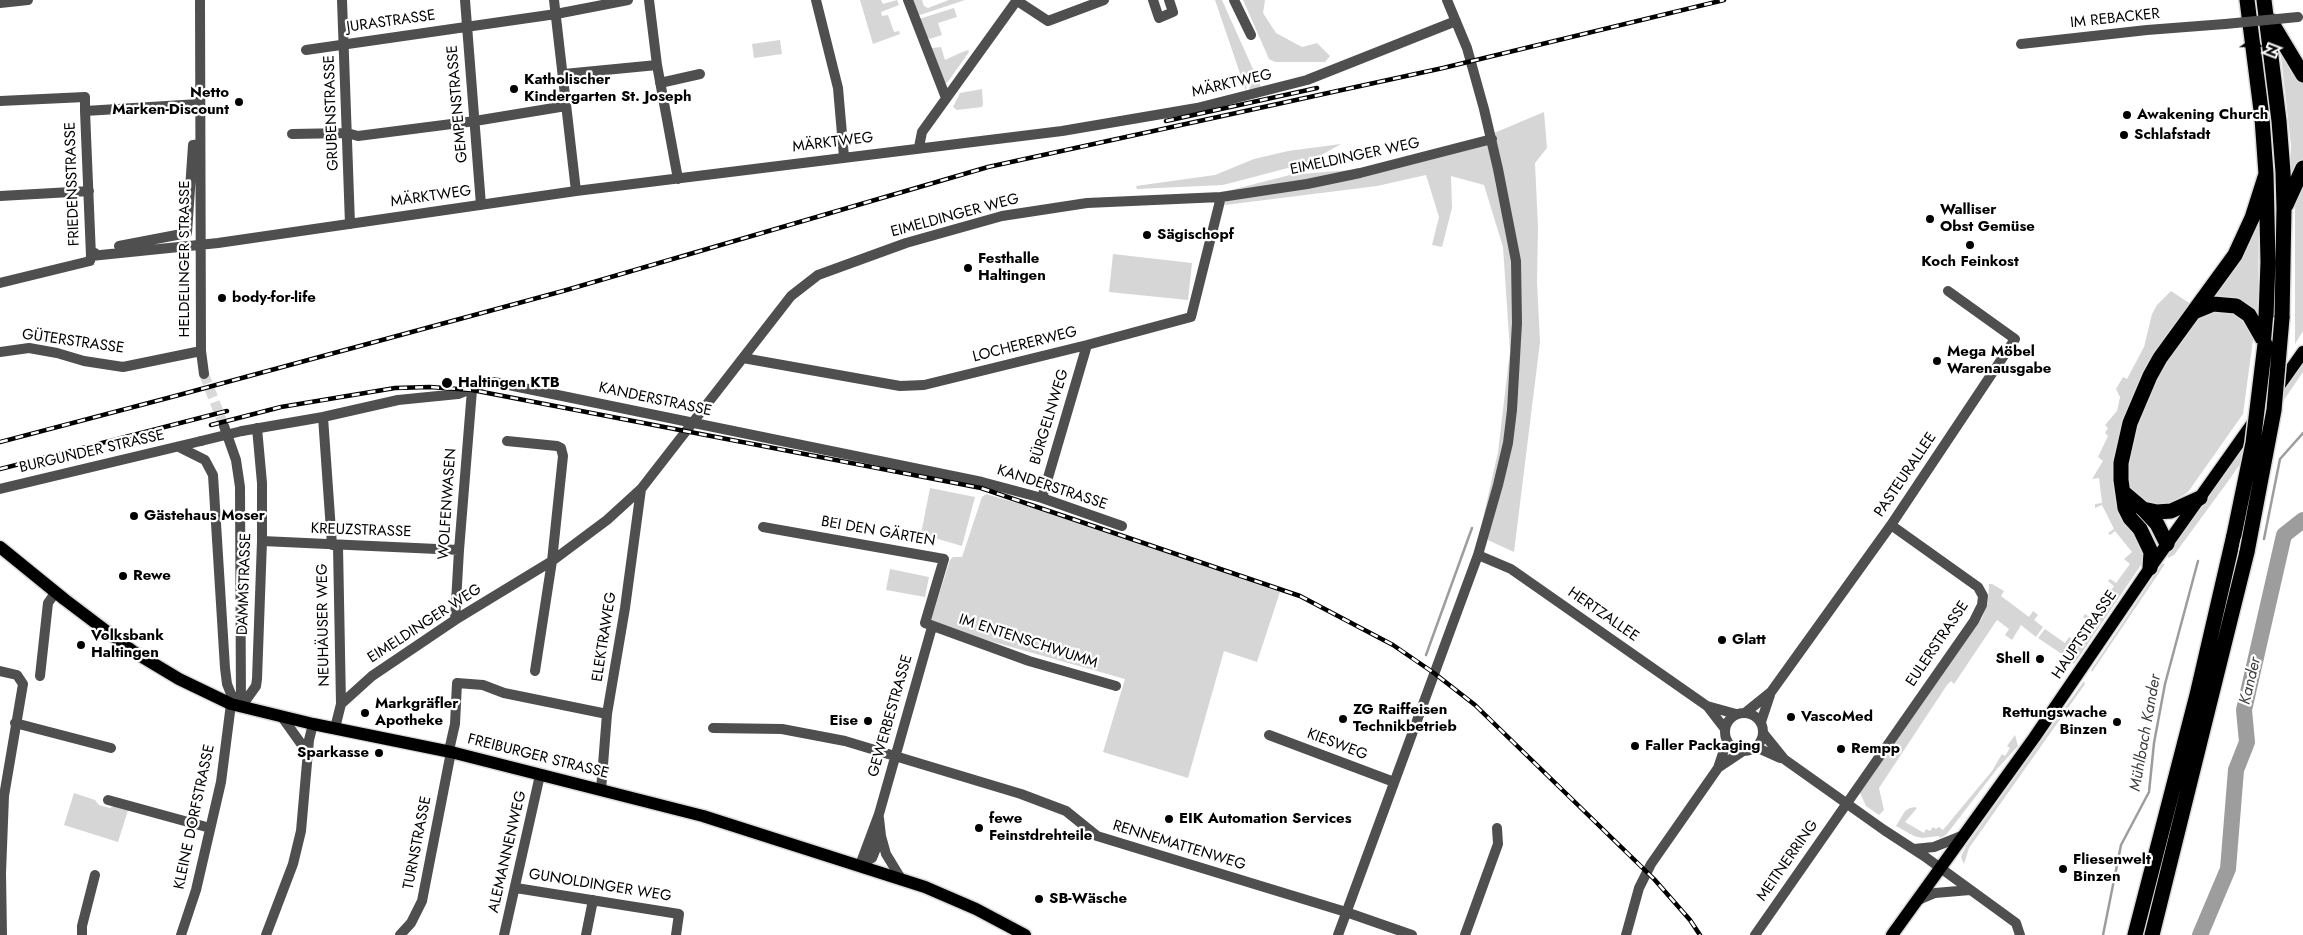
<!DOCTYPE html>
<html>
<head>
<meta charset="utf-8">
<style>
  body { margin:0 }
  #map { position:relative; width:2303px; height:935px; overflow:hidden; background:#fff; font-family:Jost,sans-serif }
  canvas { display:block }
  .north { position:absolute; left:2233px; top:20px; width:50px; height:50px; -webkit-text-stroke:4px #fff; paint-order:stroke; rotate:111deg; font-size:14px; font-weight:700; line-height:20px; text-align:center; color:#000 }
  .north::after { content:''; display:block; margin:auto; width:18px; height:22px; background:#000; clip-path:polygon(50% 0,100% 100%,50% 72%,0 100%) }
</style>
</head>
<body>
<div id="map">
<canvas width="2303" height="935"></canvas>
<div class="north">N</div>
</div>
<script>
const g = document.querySelector('canvas').getContext('2d');
g.lineJoin = 'round';
function fillPath(path, color) {
  g.fillStyle = color;
  g.fill(path, 'evenodd');
}
function poly(rows) {
  const path = new Path2D();
  for (const r of rows) {
    if (r.length === 3) {
      path.moveTo(r[0] + r[2], r[1]);
      path.arc(r[0], r[1], r[2], 0, 2 * Math.PI);
      continue;
    }
    path.moveTo(r[0], r[1]);
    for (let i = 2; i < r.length; i += 2) path.lineTo(r[i], r[i + 1]);
  }
  return path;
}
function stroke(path, color, width, dash) {
  g.strokeStyle = color;
  g.lineWidth = width;
  g.lineCap = dash ? 'butt' : 'round';
  g.setLineDash(dash || []);
  g.stroke(path);
}
function drawText(font, color, halo, rows, align = 'center') {
  g.font = font + ' Jost,sans-serif';
  g.lineWidth = 4.5;
  g.setLineDash([]);
  g.textBaseline = 'middle';
  g.strokeStyle = halo;
  g.fillStyle = color;
  for (const [text, x, y, turn = 0] of rows) {
    g.save();
    g.translate(x, y);
    g.rotate((+turn || 0) * Math.PI / 180);
    g.textAlign = isNaN(turn) ? turn : align;
    if (halo) g.strokeText(text, 0, 0);
    g.fillText(text, 0, 0);
    g.restore();
  }
}
fillPath(poly([
  [860,0,881,0,883,4,897,0,899,5,881,12,882,16,888,15,894,32,899,31,900,34,873,44],
  [912,0,922,0,924,6,928,8,949,0,965,0,917,16],
  [1215,0,1222,0,1261,87,1249,93,1251,76,1247,76,1246,91],
  [1243,0,1265,0,1263,13,1276,33,1302,47,1317,43,1330,56,1325,62,1275,62,1269,59],
  [954,8,957,17,938,23,942,35,930,39,927,37,919,19],
  [780,40,782,54,754,58,752,44],
  [941,47,945,60,960,53,968,50,969,52,947,83,942,82,931,50,932,48],
  [2280,48,2303,83,2303,158,2295,172,2291,172,2291,145],
  [982,89,983,104,982,107,957,110,953,107,960,93],
  [1544,112,1547,148,1535,163,1538,227,1537,282,1540,342,1514,552,1479,536,1498,452,1510,351,1503,247,1484,185,1451,176,1452,208,1442,247,1432,245,1439,217,1426,175,1377,186,1225,205,1227,191,1290,175,1373,168,1437,157],
  [1341,144,1307,163,1223,185,1137,189,1136,186,1215,175,1254,159,1288,151],
  [2303,175,2303,331,2295,344,2295,202],
  [2259,217,2258,319,2212,301],
  [1113,254,1192,263,1188,300,1109,292],
  [2171,291,2192,305,2114,471,2115,490,2120,509,2141,536,2145,559,2075,663,2067,666,2071,660,2038,638,2045,629,2065,643,2069,637,2075,641,2089,621,2083,617,2085,614,2091,618,2114,586,2108,581,2110,579,2116,583,2130,564,2124,559,2132,552,2115,531,2110,535,2108,533,2114,529,2102,505,2095,508,2095,504,2102,503,2099,478,2092,479,2103,461,2098,457,2108,436,2105,433,2108,428,2105,425,2117,411,2120,397,2116,389,2123,377,2127,379,2144,347,2152,314,2157,305],
  [2211,309,2239,312,2252,330,2253,340,2243,414,2188,492,2168,505,2149,504,2133,493,2126,480,2128,449,2157,372,2198,314],
  [2303,363,2303,372,2229,480,2174,555,2168,558,2168,554],
  [930,488,975,497,962,546,921,534],
  [986,494,1065,517,1280,592,1257,662,1224,651,1188,778,1103,752,1125,679,958,632,931,620,950,560,953,557,962,557,982,497],
  [2162,564,2165,564,2092,672,2091,670],
  [890,569,929,577,925,597,886,590],
  [1989,584,1992,584,2004,591,2001,596,2029,617,2033,611,2038,615,2034,620,2043,627,2036,637,2021,625,2012,640,2005,635,2009,629,1997,620,1954,684,1951,681,1947,685,1879,788,1884,810,1879,815,1866,806,1860,793,1982,618,1988,603],
  [2084,681,2085,684,1969,848,1964,864,1961,857,1966,846],
  [2015,735,2018,746,1997,769,1946,835,1940,838,1939,836,1922,838,1914,836,1896,826,1905,811,1910,808,1915,807,1917,808,1905,822,1924,833,1926,829,1930,831,1933,827,1936,829,1939,827,1943,830,1992,771,2002,754,2005,756,2010,748,2007,746],
  [74,793,95,800,99,805,110,808,118,804,129,807,118,842,64,825]
]), '#d6d6d6');
stroke(poly([
  [2264,539,2280,459,2303,433],
  [1426,655,1472,528],
  [2103,935,2121,845,2149,792,2154,743,2165,684,2198,561]
]), '#9d9d9d', 2.5);
stroke(poly([
  [2200,935,2228,869,2236,770,2247,742,2244,710,2284,535,2303,520]
]), '#9d9d9d', 16);
stroke(poly([
  [204,374,224,426]
]), '#d9d9d9', 10, [10, 5]);
const major = poly([
  [0,547,64,599,134,652,179,679,231,704,313,724,451,752,703,816,925,887,976,909,1025,935],
  [1892,935,2034,738,2150,568,2303,352]
]);
const highway = poly([
  [2247,0,2262,118,2266,174,2268,262,2265,344],
  [2264,0,2279,121,2283,172,2284,208,2282,318],
  [2270,20,2303,75],
  [2286,205,2303,168],
  [2196,311,2213,304,2236,306,2249,315,2265,343],
  [2123,492,2143,509,2157,524,2167,544],
  [2143,509,2157,512,2171,511,2200,498],
  [2150,568,2151,552,2140,529,2130,518,2125,508,2121,480,2121,463,2130,423,2150,376,2160,358,2235,255,2252,218,2266,174],
  [2135,935,2197,695,2234,535],
  [2152,935,2247,552]
]);
stroke(major, '#dbdbdb', 15);
stroke(highway, '#dbdbdb', 18);
stroke(poly([
  [200,0,201,351,204,374],
  [342,0,350,224],
  [465,0,481,205],
  [554,0,576,191],
  [649,0,657,65,678,179],
  [816,0,838,88,844,157],
  [908,0,946,98],
  [1016,0,1048,21,1104,0],
  [1153,0,1159,18,1173,12,1169,0],
  [1234,0,1251,35],
  [0,3,28,0],
  [2021,44,2147,30,2225,24],
  [306,50,556,14,628,0],
  [564,74,657,65],
  [660,83,700,74],
  [0,101,85,97,85,111,199,104],
  [85,111,91,256,95,253],
  [292,134,347,133,358,136,475,121,566,106],
  [919,147,922,132,1017,0],
  [0,196,89,191],
  [119,246,187,233,193,145,200,144],
  [0,283,90,261,91,256,218,243,576,191,1062,131,1197,108,1307,80,1456,21],
  [0,352,29,348,57,353,84,361,123,367,201,351],
  [743,358,900,386,924,385,1087,345,1191,317,1221,197],
  [323,417,332,545],
  [224,426,236,460,240,487,241,707],
  [242,431,323,417,398,400,458,394,486,383,494,382,982,482,1042,498,1122,526],
  [507,441,557,446,561,448,563,456,552,561,535,671],
  [181,448,205,460,213,475,225,668,227,684,231,694,241,707],
  [0,489,201,441],
  [1042,498,1087,345],
  [763,527,944,559,925,623,1029,661,1116,686],
  [262,541,459,550],
  [338,546,341,704],
  [1478,555,1511,569,1707,706,1736,714],
  [455,620,459,550,472,390],
  [0,671,17,675,23,684,4,796,1,873,2,935],
  [40,676,48,603,55,593],
  [241,707,256,686,257,679,262,541,262,483,257,428],
  [1708,707,1725,729],
  [1744,732,19],
  [1745,713,1771,692,1891,525,2015,339,1948,291],
  [282,717,307,752],
  [1761,722,1770,695],
  [15,723,111,748],
  [335,728,341,704,372,676,455,620,552,561,607,520,641,489,791,296,818,275,906,243,1002,216,1087,203,1221,197,1307,184,1360,173,1492,139],
  [713,728,782,729,845,741,1021,794,1066,811,1097,836,1346,912,1412,935],
  [1763,733,1784,759,1884,830,1924,856,2016,923,2020,935],
  [1269,735,1394,782],
  [1753,749,1760,749,1780,758],
  [1719,767,1743,751],
  [601,790,607,714,625,608,641,489],
  [108,800,210,828],
  [879,818,881,836,886,854,900,877],
  [1914,849,1934,847,1964,835],
  [860,865,879,814,932,627],
  [860,865,872,858,881,836],
  [516,888,679,914,676,935],
  [1916,901,1935,893,1970,890],
  [82,935,82,926,95,875],
  [181,935,196,890,221,782,231,704],
  [266,935,293,864,301,831,309,740,313,724],
  [400,935,411,923,422,901,451,752,450,746,455,724,457,683,483,685,504,693,607,714],
  [504,935,540,775],
  [586,935,593,900],
  [1338,935,1478,555,1498,485,1508,443,1512,410,1517,323,1516,261,1498,169,1484,109,1467,48,1447,0],
  [1465,935,1498,844,1497,828],
  [1626,935,1639,888,1651,864,1718,768,1727,741],
  [1755,935,1974,621,1982,605,1983,596,1978,587,1891,525]
]), '#4f4f4f', 10);
stroke(major, '#000', 12);
stroke(highway, '#000', 15);
const rail = poly([
  [1166,121,1317,88],
  [211,425,281,407,395,388,430,387,472,390,981,488,1300,596,1393,645,1434,673,1475,705,1654,879,1690,920,1700,935],
  [0,442,179,395,563,291,988,167,1443,68,1724,0],
  [0,469,227,411]
]);
stroke(rail, '#000', 4.5);
stroke(rail, '#fff', 2.5, [8]);
const highwayBridge = poly([
  [2234,535,2253,443,2265,344],
  [2247,552,2274,410,2282,318]
]);
stroke(highwayBridge, '#dbdbdb', 18, []);
stroke(poly([
  [2225,24,2298,17],
  [201,441,242,431]
]), '#4f4f4f', 10);
stroke(highwayBridge, '#000', 15);
for (const [x, y, r, color] of [
  [514,89,5,"#000"],
  [239,102,5,"#000"],
  [2127,115,5,"#000"],
  [2124,135,5,"#000"],
  [1930,219,5,"#000"],
  [1147,235,5,"#000"],
  [1970,245,5,"#000"],
  [968,268,5,"#000"],
  [222,298,5,"#000"],
  [1937,361,5,"#000"],
  [447,383,6,"#000"],
  [134,516,5,"#000"],
  [123,576,5,"#000"],
  [1722,640,5,"#000"],
  [81,645,5,"#000"],
  [2040,659,5,"#000"],
  [365,713,5,"#000"],
  [1791,717,5,"#000"],
  [1343,719,5,"#000"],
  [868,721,5,"#000"],
  [2117,722,5,"#000"],
  [1635,746,5,"#000"],
  [1841,749,5,"#000"],
  [379,753,5,"#000"],
  [1169,819,5,"#000"],
  [979,828,5,"#000"],
  [2063,869,5,"#000"],
  [1039,899,5,"#000"]
]) {
  const dot = new Path2D();
  dot.arc(x, y, r, 0, 2 * Math.PI);
  g.fillStyle = color;
  g.fill(dot);
  stroke(dot, '#fff', 2);
}
drawText('15px', '#000', '#fff', [
  ["IM REBACKER",2115,19,-6],
  ["JURASTRASSE",391,22,-8],
  ["MÄRKTWEG",1232,84,-13],
  ["GEMPENSTRASSE",458,104,-95],
  ["GRUBENSTRASSE",332,113,-92],
  ["MÄRKTWEG",833,143,-7],
  ["EIMELDINGER WEG",1355,157,-12],
  ["FRIEDENSSTRASSE",73,184,-92],
  ["MÄRKTWEG",431,197,-8],
  ["EIMELDINGER WEG",955,216,-15],
  ["HELDELINGER STRASSE",185,259,-90],
  ["GÜTERSTRASSE",73,342,8],
  ["LOCHERERWEG",1025,345,-14],
  ["KANDERSTRASSE",655,400,12],
  ["BÜRGELNWEG",1050,417,-73],
  ["BURGUNDER STRASSE",92,452,-13],
  ["PASTEURALLEE",1906,475,-56],
  ["KANDERSTRASSE",1052,488,18],
  ["WOLFENWASEN",448,504,-86],
  ["KREUZSTRASSE",361,531,2],
  ["BEI DEN GÄRTEN",878,532,10],
  ["DAMMSTRASSE",245,584,-88],
  ["HERTZALLEE",1603,615,35],
  ["EIMELDINGER WEG",425,624,-33],
  ["NEUHÄUSER WEG",324,625,-91],
  ["HAUPTSTRASSE",2085,635,-56],
  ["ELEKTRAWEG",605,637,-81],
  ["IM ENTENSCHWUMM",1028,642,18],
  ["EULERSTRASSE",1938,644,-56],
  ["GEWERBESTRASSE",891,716,-74],
  ["KIESWEG",1337,745,21],
  ["FREIBURGER STRASSE",538,757,14],
  ["KLEINE DORFSTRASSE",195,817,-78],
  ["TURNSTRASSE",418,843,-79],
  ["RENNEMATTENWEG",1179,846,17],
  ["ALEMANNENWEG",508,852,-77],
  ["MEITNERRING",1788,861,-55],
  ["GUNOLDINGER WEG",600,886,9]
]);
drawText('bold 15px', '#000', '#fff', [
  ["Katholischer",524,80],
  ["Kindergarten St. Joseph",524,97],
  ["Netto",229,93,"right"],
  ["Marken-Discount",229,110,"right"],
  ["Awakening Church",2137,115],
  ["Schlafstadt",2134,135],
  ["Walliser",1940,210],
  ["Obst Gemüse",1940,227],
  ["Sägischopf",1157,235],
  ["Festhalle",978,259],
  ["Haltingen",978,276],
  ["Koch Feinkost",1970,262,"center"],
  ["body-for-life",232,298],
  ["Mega Möbel",1947,352],
  ["Warenausgabe",1947,369],
  ["Haltingen KTB",458,383],
  ["Gästehaus Moser",144,516],
  ["Rewe",133,576],
  ["Volksbank",91,636],
  ["Haltingen",91,653],
  ["Glatt",1732,640],
  ["Shell",2030,659,"right"],
  ["Markgräfler",375,704],
  ["Apotheke",375,721],
  ["ZG Raiffeisen",1353,710],
  ["Technikbetrieb",1353,727],
  ["Rettungswache",2107,713,"right"],
  ["Binzen",2107,730,"right"],
  ["VascoMed",1801,717],
  ["Eise",858,721,"right"],
  ["Faller Packaging",1645,746],
  ["Rempp",1851,749],
  ["Sparkasse",369,753,"right"],
  ["fewe",989,819],
  ["Feinstdrehteile",989,836],
  ["EIK Automation Services",1179,819],
  ["Fliesenwelt",2073,860],
  ["Binzen",2073,877],
  ["SB-Wäsche",1049,899]
], 'left');
drawText('italic 16px', '#3e3e3e', '#fff', [
  ["Kander",2251,681,-77],
  ["Mühlbach Kander",2146,733,-80]
]);
</script>
</body>
</html>
